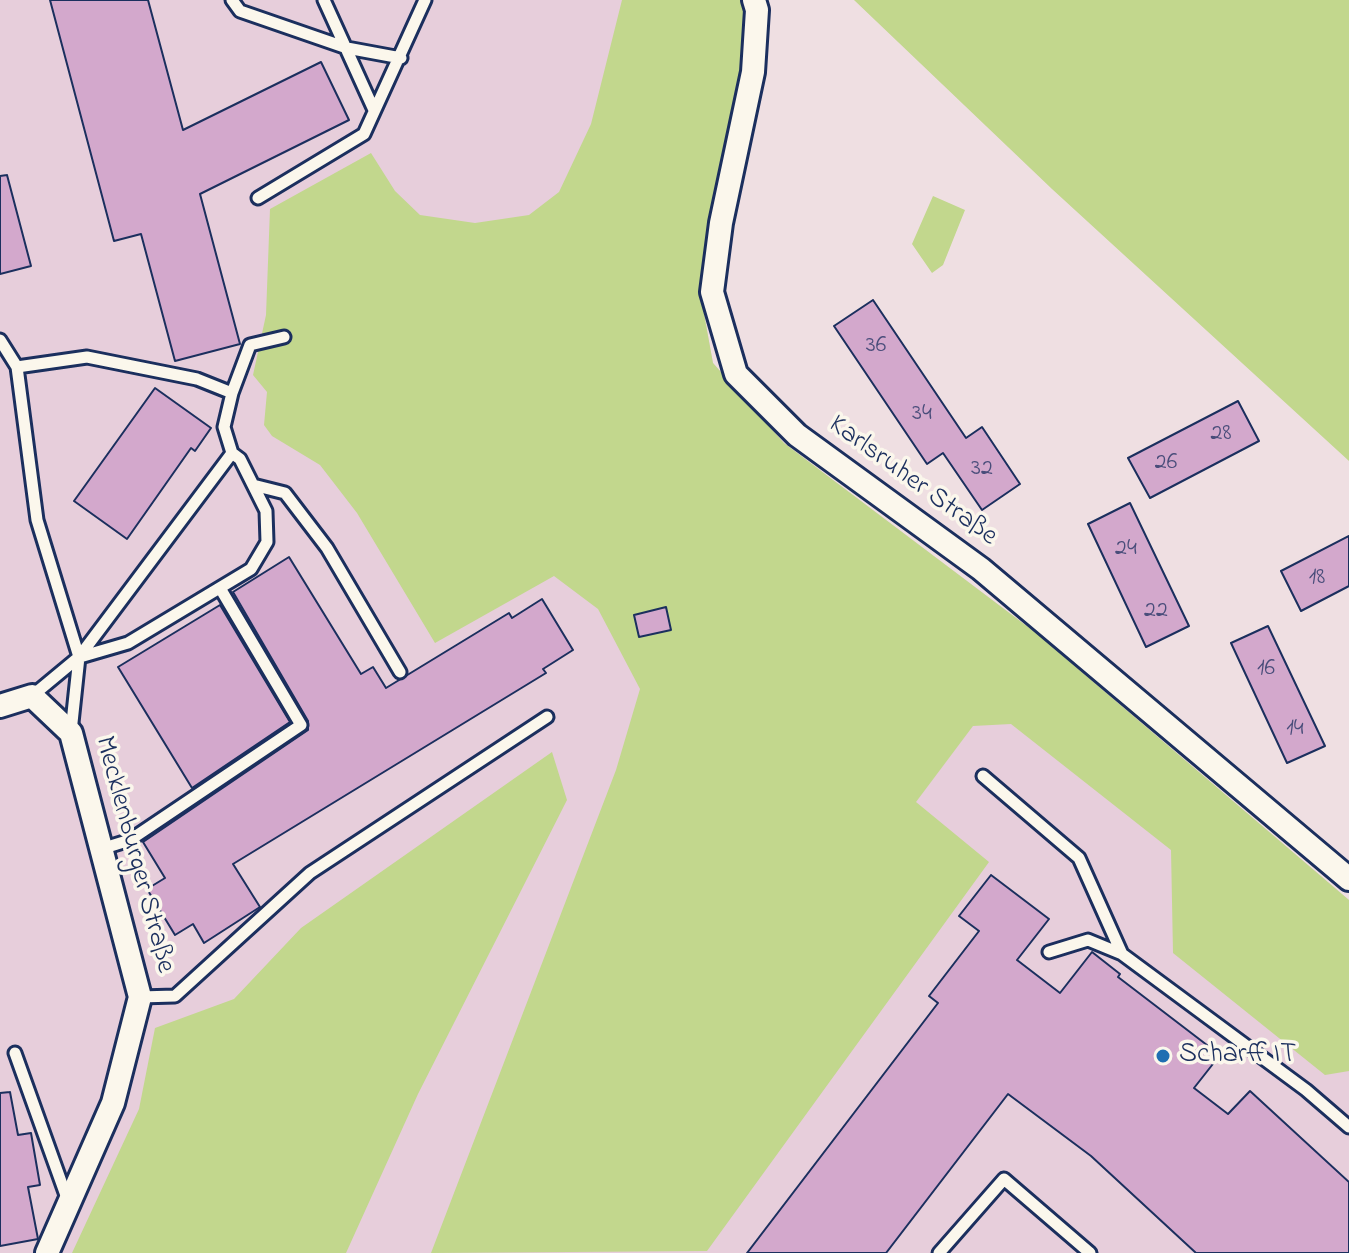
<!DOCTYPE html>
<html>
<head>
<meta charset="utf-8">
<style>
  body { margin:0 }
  canvas { display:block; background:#efdfe2 }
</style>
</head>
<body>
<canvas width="1349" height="1253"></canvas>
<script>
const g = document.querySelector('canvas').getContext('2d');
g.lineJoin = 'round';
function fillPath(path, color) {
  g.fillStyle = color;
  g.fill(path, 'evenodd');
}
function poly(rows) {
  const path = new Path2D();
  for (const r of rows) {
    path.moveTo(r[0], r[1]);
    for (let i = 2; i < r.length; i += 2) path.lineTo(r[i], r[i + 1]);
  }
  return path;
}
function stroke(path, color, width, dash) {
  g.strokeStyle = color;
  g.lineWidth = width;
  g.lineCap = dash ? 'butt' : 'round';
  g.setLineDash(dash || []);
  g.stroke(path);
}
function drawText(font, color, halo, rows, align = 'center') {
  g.font = font + ' "Indie Flower",sans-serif';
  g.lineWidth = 7;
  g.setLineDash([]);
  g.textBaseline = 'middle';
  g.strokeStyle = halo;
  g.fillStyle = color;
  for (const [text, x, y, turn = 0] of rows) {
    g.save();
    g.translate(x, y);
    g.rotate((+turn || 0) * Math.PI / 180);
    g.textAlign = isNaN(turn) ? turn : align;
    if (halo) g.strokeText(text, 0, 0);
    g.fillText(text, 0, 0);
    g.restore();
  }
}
fillPath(poly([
  [0,0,745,0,717,211,699,286,713,363,784,443,1036,633,1349,900,1349,1253,0,1253]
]), '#e7cedb');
fillPath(poly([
  [622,0,745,0,751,9,745,75,699,286,713,363,784,443,1036,633,1349,900,1349,1071,1325,1075,1173,953,1171,850,1011,724,973,726,916,802,989,862,707,1251,431,1253,616,770,640,689,598,609,554,576,435,643,357,513,320,465,272,436,264,425,267,392,253,375,266,315,270,209,371,153,395,191,420,215,475,223,529,215,559,192,591,124],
  [854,0,1349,0,1349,461,1052,189],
  [933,196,965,210,943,265,932,273,912,244],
  [552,752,567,800,418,1094,346,1253,72,1253,139,1109,155,1028,234,999,301,928]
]), '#c2d78d');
const building = poly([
  [50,0,148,0,183,130,321,62,349,120,200,194,240,344,175,361,141,234,114,241,50,0],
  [7,175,31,266,0,274,0,176,7,175],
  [873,300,966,438,982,427,1020,484,982,510,943,453,927,464,834,326,873,300],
  [155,388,211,428,195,451,191,448,127,539,74,501,155,388],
  [1238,401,1259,441,1150,498,1128,458,1238,401],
  [1130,503,1189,626,1146,647,1088,524,1130,503],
  [1349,536,1349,586,1301,611,1281,571,1349,536],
  [289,557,361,674,373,667,386,688,509,613,512,618,542,599,573,650,543,669,546,673,233,864,260,907,204,943,193,924,175,935,147,889,165,878,143,842,308,730,308,721,233,592,289,557],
  [220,605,290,722,192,788,118,667,220,605],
  [666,607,671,630,639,637,634,615,666,607],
  [1268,626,1325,746,1287,763,1231,643,1268,626],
  [991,875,1049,919,1017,960,1060,993,1092,952,1120,974,1118,977,1220,1055,1194,1088,1228,1114,1250,1091,1349,1182,1349,1253,1196,1253,1091,1156,1008,1094,886,1253,747,1253,938,1003,929,996,979,931,959,916,991,875],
  [10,1092,18,1135,31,1133,40,1185,28,1187,38,1239,0,1246,0,1093,10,1092]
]);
fillPath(building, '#d3a8cc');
stroke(building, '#1b2f5e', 2);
const lane = poly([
  [232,0,240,11,347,48,401,58],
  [324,0,374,110],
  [258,198,364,134,425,0],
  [0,340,17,367,37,520,79,657],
  [17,367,87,357,197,379,232,393,224,427,232,453,79,657],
  [232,393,250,345,284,337],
  [253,485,285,493,327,548,400,672],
  [80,657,128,643,251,569,267,542,266,511,240,459,232,453],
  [32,696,79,657,71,732],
  [983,776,1079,858,1122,954],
  [101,849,130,840,301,725,220,588],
  [1049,952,1088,940,1122,954,1306,1090,1349,1127],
  [140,997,175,996,310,873,547,717],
  [15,1053,68,1201],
  [939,1253,1004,1179,1090,1253]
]);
const street = poly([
  [754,0,757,10,753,72,721,223,712,292,736,374,797,435,981,569,1349,879],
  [0,706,32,696,71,733,140,997,113,1103,47,1253]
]);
stroke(lane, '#1b2f5e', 17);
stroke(street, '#1b2f5e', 28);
stroke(lane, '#fbf7ec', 11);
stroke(street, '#fbf7ec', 22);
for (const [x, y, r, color] of [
  [1163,1056,8,"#1f6fb2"]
]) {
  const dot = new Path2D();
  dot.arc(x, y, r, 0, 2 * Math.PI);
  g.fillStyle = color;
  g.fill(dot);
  stroke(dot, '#fbf7ec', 3);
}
drawText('24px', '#494d7a', null, [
  ["36",876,347],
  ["34",922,415],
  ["28",1221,435],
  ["26",1166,464],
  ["32",982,470],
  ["24",1126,550],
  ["18",1317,579],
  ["22",1156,612],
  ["16",1266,670],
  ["14",1295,730]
]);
drawText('28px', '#1b2f5e', '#fbf7ec', [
  ["Karlsruher Straße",912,482,36],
  ["Mecklenburger Straße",133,855,75]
]);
drawText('28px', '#1b2f5e', '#fbf7ec', [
  ["Scharff IT",1179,1056]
], 'left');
</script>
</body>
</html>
